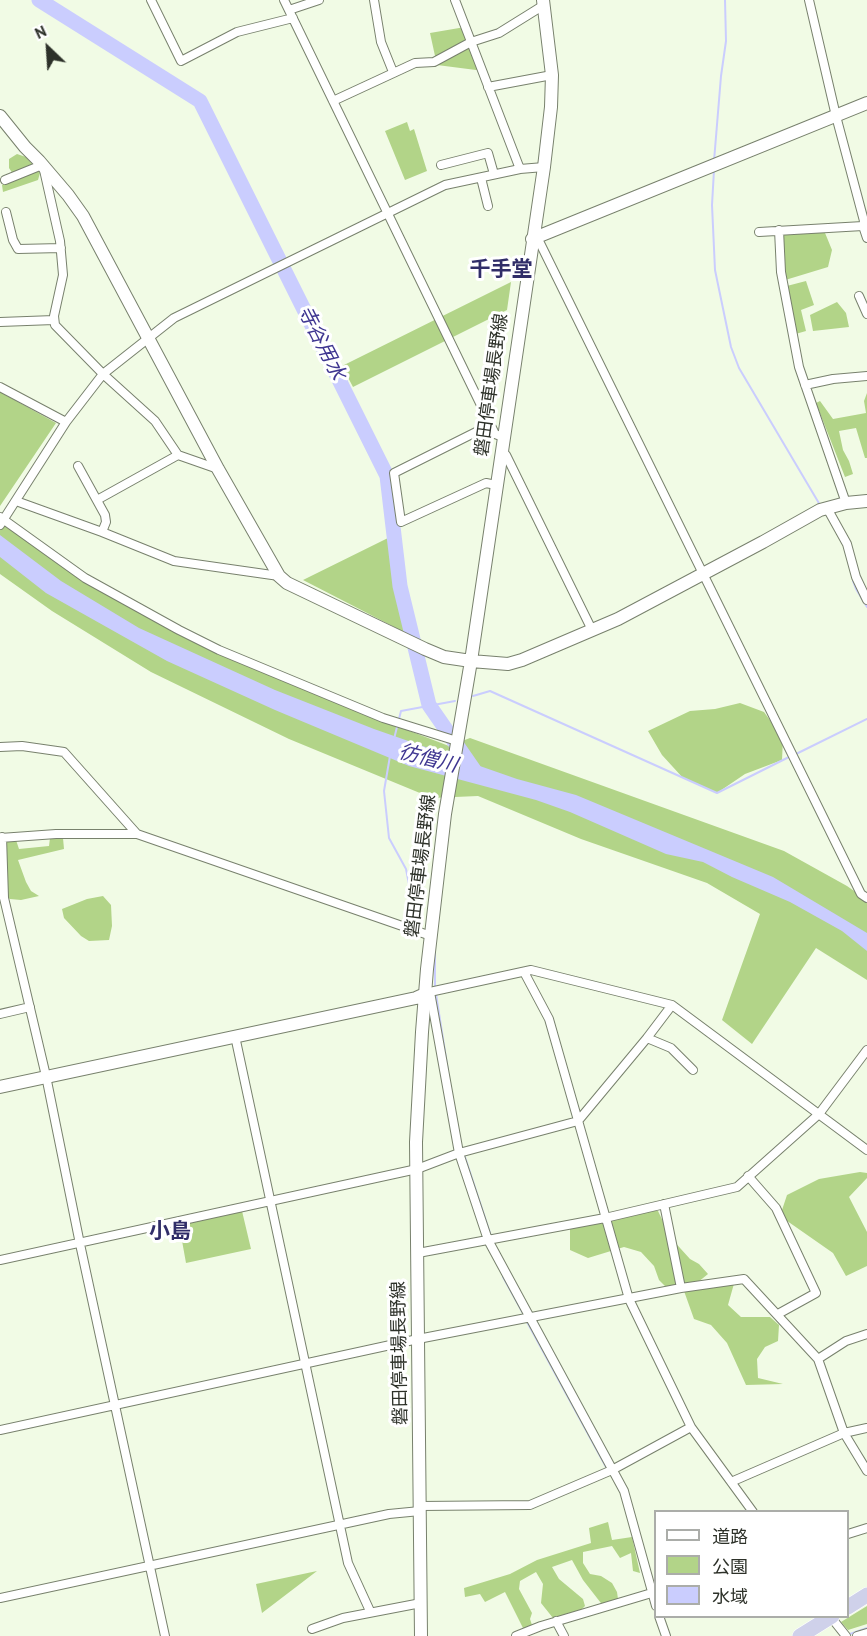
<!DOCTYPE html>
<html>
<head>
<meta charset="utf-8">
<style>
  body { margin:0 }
  #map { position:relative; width:867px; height:1636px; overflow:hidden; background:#f1fbe5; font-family:"PT Sans","Noto Sans JP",sans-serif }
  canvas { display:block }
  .legend { position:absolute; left:654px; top:1510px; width:195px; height:108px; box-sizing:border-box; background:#fff; border:2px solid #abada9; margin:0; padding:8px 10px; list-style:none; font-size:18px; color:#2d3129 }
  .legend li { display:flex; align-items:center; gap:12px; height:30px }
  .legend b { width:30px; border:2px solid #abada9 }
  .north { position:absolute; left:18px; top:18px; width:60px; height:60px; -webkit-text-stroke:4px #fff; paint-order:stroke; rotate:335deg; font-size:16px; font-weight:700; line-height:24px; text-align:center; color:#2d3129 }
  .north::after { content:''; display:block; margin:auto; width:21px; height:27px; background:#2d3129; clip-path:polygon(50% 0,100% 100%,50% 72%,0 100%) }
</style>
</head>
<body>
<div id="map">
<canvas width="867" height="1636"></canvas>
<ul class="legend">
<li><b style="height:8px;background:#fff"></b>道路</li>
<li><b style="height:16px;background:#b2d488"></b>公園</li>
<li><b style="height:16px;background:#cacdfe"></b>水域</li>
</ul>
<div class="north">N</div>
</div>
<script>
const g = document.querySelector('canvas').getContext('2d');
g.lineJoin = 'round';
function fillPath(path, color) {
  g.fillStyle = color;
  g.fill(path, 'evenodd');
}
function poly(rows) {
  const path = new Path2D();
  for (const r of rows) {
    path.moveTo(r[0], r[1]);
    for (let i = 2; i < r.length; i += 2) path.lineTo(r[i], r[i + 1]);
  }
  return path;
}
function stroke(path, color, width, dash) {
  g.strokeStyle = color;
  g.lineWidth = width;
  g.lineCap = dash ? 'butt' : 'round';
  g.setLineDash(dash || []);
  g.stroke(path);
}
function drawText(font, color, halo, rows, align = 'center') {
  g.font = font + ' "PT Sans","Noto Sans JP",sans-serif';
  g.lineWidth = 6;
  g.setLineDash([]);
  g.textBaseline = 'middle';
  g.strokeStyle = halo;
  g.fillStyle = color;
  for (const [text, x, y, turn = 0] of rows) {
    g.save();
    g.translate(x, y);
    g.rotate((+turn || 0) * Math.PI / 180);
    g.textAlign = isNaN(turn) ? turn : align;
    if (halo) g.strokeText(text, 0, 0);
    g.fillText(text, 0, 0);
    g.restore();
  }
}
fillPath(poly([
  [465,27,471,47,481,69,476,70,437,65,430,33],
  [407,122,410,131,414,129,427,171,405,180,385,131],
  [17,154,26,157,40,173,38,180,3,192,2,185,15,177,9,168,9,159],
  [823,228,832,250,828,267,782,281,779,230],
  [806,281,814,305,801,310,806,331,792,335,783,287],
  [511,282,507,310,353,387,342,366],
  [837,302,846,313,849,327,813,331,810,315],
  [0,392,56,423,0,506],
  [867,393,867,458,865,458,856,428,839,431,843,450,849,461,853,474,845,477,816,403,820,401,833,419,866,413,864,401],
  [0,517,70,567,179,630,321,697,449,746,470,738,784,851,847,886,867,900,867,980,816,948,752,1044,722,1020,760,914,707,883,581,839,478,796,432,798,289,739,151,672,52,611,0,574],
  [390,537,404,632,303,580],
  [740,703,764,712,783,738,782,760,745,774,717,793,683,778,662,755,648,731,690,711,715,709],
  [50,838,63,838,64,849,18,860,26,882,31,891,39,896,21,900,10,899,6,897,5,841,16,840,19,849,49,846],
  [103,896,111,905,112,926,109,940,89,941,81,936,64,918,62,909,87,899],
  [860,1172,867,1173,867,1178,849,1197,867,1232,867,1266,846,1276,833,1253,780,1216,787,1195,819,1179],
  [644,1209,658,1211,671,1238,690,1259,699,1264,708,1274,692,1287,670,1291,659,1280,654,1266,641,1252,624,1247,588,1258,570,1250,570,1225],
  [242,1211,251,1249,186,1263,179,1224],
  [735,1280,728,1305,741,1317,770,1317,779,1325,778,1341,765,1347,757,1359,758,1378,783,1384,746,1385,727,1343,711,1325,694,1319,684,1291],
  [608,1522,612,1540,632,1537,640,1573,633,1571,631,1553,620,1558,612,1546,583,1552,583,1563,590,1574,601,1576,612,1583,617,1592,618,1599,604,1607,583,1580,572,1560,552,1567,559,1579,583,1599,585,1606,579,1612,553,1618,541,1603,543,1584,536,1572,520,1581,519,1589,532,1613,530,1619,532,1625,525,1632,505,1592,485,1602,480,1594,465,1597,464,1588,510,1574,537,1560,591,1543,589,1528],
  [317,1571,262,1613,256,1584],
  [867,1606,867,1624,848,1630,841,1622]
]), '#b2d488');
fillPath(poly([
  [0,535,61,581,139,628,275,690,374,729,517,779,576,795,773,877,867,933,867,951,842,931,790,902,732,877,703,862,666,854,570,812,536,800,409,766,275,710,167,661,46,593,0,557]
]), '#cacdfe');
stroke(poly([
  [714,161,721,76,726,41,725,0],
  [714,170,712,205,715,270,731,347,739,368,820,505],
  [853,581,856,589,867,607],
  [473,696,490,691,717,793,789,757],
  [394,739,401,711,455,701],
  [794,755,867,719],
  [390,756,384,791,389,838,406,869,417,925,421,929],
  [435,943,435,989],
  [436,994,448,1071],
  [464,1154,491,1236],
  [503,1277,525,1317],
  [527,1322,606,1467],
  [850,1634,867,1628]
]), '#cacdfe', 2);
stroke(poly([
  [39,0,200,101,387,476,400,586,429,705,474,770]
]), '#cacdfe', 15);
const street = poly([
  [151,0,181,61,237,32,293,18],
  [284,0,495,434,503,437],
  [374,0,381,42,393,72],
  [455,0,520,169],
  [809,0,836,116,864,221,863,226,867,238],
  [289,10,319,0],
  [488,87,552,75],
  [333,101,415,63,434,62,471,42,499,33,544,5],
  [441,165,488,153,494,174],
  [44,170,60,241,63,275,54,316,55,325,103,374,155,421,178,455,218,469],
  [481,178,488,206],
  [5,180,42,165],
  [6,212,13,240,18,249,61,248],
  [779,230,781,272,799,367,846,503],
  [759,232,863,226],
  [537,237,861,894,867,898],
  [859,296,867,314],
  [0,322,54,320],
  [805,385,833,379,867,376],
  [0,387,66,422],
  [490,425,394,473,401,522,486,483,496,485],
  [501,454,506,455,592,630],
  [78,466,105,515,106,522,102,532],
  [97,500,178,455],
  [16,501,102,532,174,561,279,576],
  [827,508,847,544,856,577,867,600],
  [0,517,85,578,179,630,219,650,383,718,457,741],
  [0,525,66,422,103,374,174,318,445,185,520,169,544,167],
  [0,747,22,746,64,752,137,834,431,936],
  [2,837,4,898,46,1076,80,1244,165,1636],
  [0,838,56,834,137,834],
  [524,972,549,1019,629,1299,691,1427,753,1512],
  [430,992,459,1153,488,1240,624,1491,656,1606],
  [425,993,531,970,672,1005,867,1150],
  [0,1014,30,1007],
  [235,1036,348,1563,370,1611],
  [647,1038,671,1048,693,1070],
  [748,1176,776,1208,816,1293,778,1314],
  [664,1204,681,1288],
  [418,1253,605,1218,737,1187,819,1114,867,1050],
  [0,1260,417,1169,459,1153,578,1121,647,1038,672,1005],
  [818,1359,846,1341,867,1334],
  [0,1430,418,1339,681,1288,744,1279,818,1359,844,1433,867,1471],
  [731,1482,844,1433,867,1428],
  [420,1506,530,1505,612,1470,691,1427],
  [848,1534,867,1528],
  [0,1598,389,1514,420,1511],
  [659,1616,666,1636],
  [830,1616,846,1636],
  [556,1621,564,1636],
  [312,1629,343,1618,421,1603],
  [516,1636,541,1626,655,1592],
  [857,1636,867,1633]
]);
const secondary = poly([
  [0,116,25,147,39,161,68,195,83,216,218,469,279,576,287,583,425,649,444,657,471,661,508,664,522,660,618,619,763,542,820,510,846,503,867,501],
  [532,239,867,103],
  [0,1087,416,998,425,994],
  [421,1636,416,1142,422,1032,427,969,445,814,471,661,544,167,551,107,552,75,543,0]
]);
const highway = poly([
  [848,1607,867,1595],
  [800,1636,832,1616]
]);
stroke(street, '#78816d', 10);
stroke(secondary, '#78816d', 14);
stroke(highway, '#fff', 16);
stroke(street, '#fff', 8);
stroke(secondary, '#fff', 12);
stroke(highway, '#cfd1ea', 15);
drawText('18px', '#2d3129', '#fff', [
  ["磐田停車場長野線",492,385,-82],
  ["磐田停車場長野線",421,866,-83],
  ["磐田停車場長野線",400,1353,-91]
]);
drawText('italic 20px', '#3f3691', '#fff', [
  ["寺谷用水",321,343,63],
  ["彷僧川",428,759,14]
]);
drawText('bold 21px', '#302d68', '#fff', [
  ["千手堂",501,270],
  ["小島",170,1232]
]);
</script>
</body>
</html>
